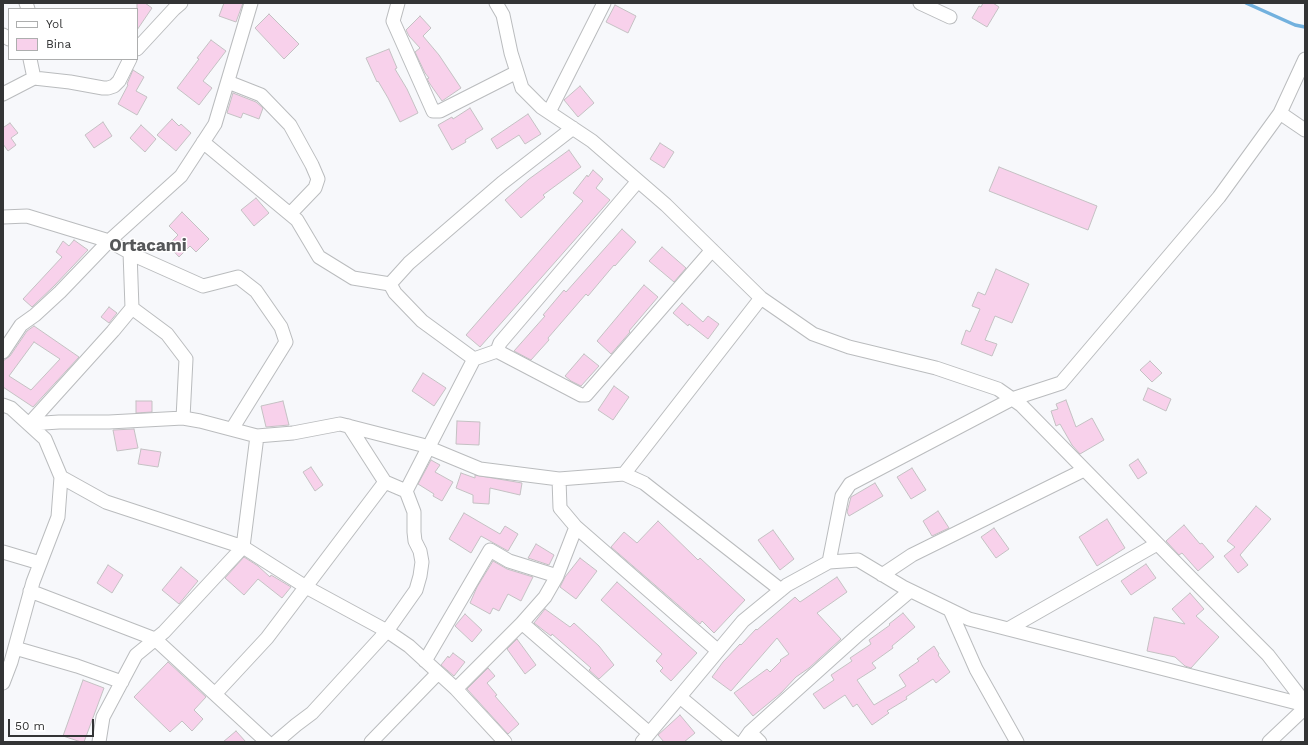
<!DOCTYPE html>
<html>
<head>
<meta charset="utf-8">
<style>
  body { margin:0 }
  #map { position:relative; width:1308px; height:745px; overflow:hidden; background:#f7f8fb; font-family:"Work Sans",sans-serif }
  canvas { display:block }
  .frame { position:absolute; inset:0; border:4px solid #333435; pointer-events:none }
  .legend { position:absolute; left:8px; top:8px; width:130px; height:52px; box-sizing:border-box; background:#fff; border:1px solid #adaeae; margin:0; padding:5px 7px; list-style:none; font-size:12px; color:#333435 }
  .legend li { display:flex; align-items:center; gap:8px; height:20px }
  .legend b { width:20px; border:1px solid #adaeae }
  .scale { position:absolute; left:8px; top:719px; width:86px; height:18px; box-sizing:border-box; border:2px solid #333435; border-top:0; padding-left:5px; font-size:12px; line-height:14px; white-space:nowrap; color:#333435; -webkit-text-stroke:3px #fff; paint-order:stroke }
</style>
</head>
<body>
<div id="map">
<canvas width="1308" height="745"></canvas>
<div class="frame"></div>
<ul class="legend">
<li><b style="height:5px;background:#fff"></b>Yol</li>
<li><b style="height:11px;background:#f8d1eb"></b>Bina</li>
</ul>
<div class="scale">50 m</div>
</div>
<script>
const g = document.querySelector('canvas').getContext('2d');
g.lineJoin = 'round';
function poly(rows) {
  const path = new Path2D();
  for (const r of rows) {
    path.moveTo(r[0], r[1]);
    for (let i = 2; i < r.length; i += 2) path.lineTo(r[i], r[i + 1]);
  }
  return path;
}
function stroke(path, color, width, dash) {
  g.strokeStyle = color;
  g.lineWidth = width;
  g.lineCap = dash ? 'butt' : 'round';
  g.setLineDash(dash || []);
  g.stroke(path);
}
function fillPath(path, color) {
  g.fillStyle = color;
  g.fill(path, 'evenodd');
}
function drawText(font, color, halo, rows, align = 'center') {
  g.font = font + ' "Work Sans",sans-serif';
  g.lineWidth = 3;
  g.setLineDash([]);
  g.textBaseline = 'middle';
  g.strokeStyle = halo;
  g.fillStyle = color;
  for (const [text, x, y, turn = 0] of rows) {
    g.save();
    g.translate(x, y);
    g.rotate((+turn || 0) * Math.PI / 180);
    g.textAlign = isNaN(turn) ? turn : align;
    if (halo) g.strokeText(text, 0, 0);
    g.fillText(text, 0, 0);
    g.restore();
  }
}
stroke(poly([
  [1246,3,1295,25,1305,27]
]), '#72b1de', 3.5);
const building = poly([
  [137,3,145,3,152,8,137,30,137,3],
  [224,3,243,3,236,22,219,16,224,3],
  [983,3,993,3,999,7,987,27,972,18,979,6,981,7,983,3],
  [615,5,636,16,628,33,606,22,615,5],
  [269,14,299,44,284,59,255,28,269,14],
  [420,16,431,28,423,36,439,55,461,88,442,101,430,84,427,79,429,78,425,73,415,52,420,48,409,36,406,30,420,16],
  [211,40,226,51,203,81,212,88,199,105,177,88,199,59,197,58,211,40],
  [389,49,397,68,395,69,407,89,418,113,400,122,388,98,378,81,377,82,366,58,389,49],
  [133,70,144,77,136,91,147,97,137,115,118,104,128,85,127,84,133,70],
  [580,86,594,103,578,117,564,100,580,86],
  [233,93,256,102,263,108,259,119,243,113,241,118,227,113,233,93],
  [470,108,483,129,465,140,466,142,452,150,438,125,452,117,453,119,470,108],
  [528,114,541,134,525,144,519,135,497,149,491,139,528,114],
  [172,119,179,126,181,124,191,133,176,151,157,135,172,119],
  [103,122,112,136,94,148,85,135,103,122],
  [10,123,18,133,11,138,16,145,8,151,3,144,3,126,4,127,10,123],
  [141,125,156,139,145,152,130,138,141,125],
  [660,143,674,152,664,168,650,159,660,143],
  [569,150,581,167,543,195,545,197,521,218,505,200,529,179,569,150],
  [999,167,1097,206,1088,230,989,191,999,167],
  [593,170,603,179,596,188,610,200,480,347,466,335,583,201,573,193,587,175,588,177,593,170],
  [256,198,269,213,254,226,241,210,256,198],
  [182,212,209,239,196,252,190,246,179,257,168,245,178,235,169,226,182,212],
  [622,229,636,242,615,266,614,265,588,296,586,294,548,338,549,340,531,360,514,351,545,316,543,315,564,290,566,292,622,229],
  [74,240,88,250,54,286,32,307,23,299,62,257,56,252,63,241,69,246,74,240],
  [662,247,686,268,674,282,649,261,662,247],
  [996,269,1029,284,1012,323,995,316,985,340,997,344,992,356,961,344,966,330,970,332,980,309,972,306,978,292,985,295,996,269],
  [644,285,658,297,629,331,630,332,611,354,597,341,644,285],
  [682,303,703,322,708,316,719,324,708,339,689,324,688,326,673,313,682,303],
  [109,307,117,313,109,323,101,317,109,307],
  [34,326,79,357,33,407,3,387,3,361,10,356,27,331,34,326],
  [34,342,60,359,31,390,9,376,34,342],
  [584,354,599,366,581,386,571,381,565,376,584,354],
  [1150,361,1162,373,1152,382,1140,370,1150,361],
  [423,373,446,388,434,406,412,391,423,373],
  [614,386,629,397,613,420,598,410,614,386],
  [1148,388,1171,399,1166,411,1143,400,1148,388],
  [1066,400,1076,427,1092,418,1104,440,1080,454,1072,445,1060,424,1056,426,1051,411,1058,409,1056,404,1066,400],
  [136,401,152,401,152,412,136,413,136,401],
  [283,401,289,425,266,427,261,406,283,401],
  [457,421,480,422,479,445,456,444,457,421],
  [134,429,138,448,117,451,113,430,134,429],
  [141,449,161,452,158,467,138,464,141,449],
  [1138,459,1147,473,1138,479,1129,465,1138,459],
  [431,460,440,465,435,472,453,482,442,501,433,496,434,494,418,484,431,460],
  [311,467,323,485,315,491,303,472,311,467],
  [912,468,926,490,911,499,897,477,912,468],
  [461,473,475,478,475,475,522,483,520,495,490,488,489,504,473,503,473,495,456,488,461,473],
  [875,483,883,496,849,516,847,512,851,497,875,483],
  [1256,506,1271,519,1240,555,1248,565,1238,573,1224,556,1235,547,1227,541,1256,506],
  [938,511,949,528,932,536,923,521,938,511],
  [464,513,500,534,505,526,518,534,508,551,481,536,471,553,449,539,464,513],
  [1107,519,1125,548,1097,566,1079,537,1107,519],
  [658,521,698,560,700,558,745,600,714,633,702,621,700,624,611,547,624,532,637,543,658,521],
  [1184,525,1200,544,1202,543,1214,557,1198,571,1182,553,1179,555,1166,541,1184,525],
  [994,528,1009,549,996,558,981,537,994,528],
  [773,530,794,559,780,570,758,540,773,530],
  [536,544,554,555,549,565,528,558,536,544],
  [244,557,258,566,270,577,271,575,291,587,282,598,258,579,244,595,225,578,244,557],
  [580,558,597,571,576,599,560,587,565,577,580,558],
  [493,561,507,569,533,577,521,601,508,594,499,611,493,608,490,614,470,603,477,587,493,561],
  [1146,564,1156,578,1131,595,1121,581,1146,564],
  [108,565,123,575,112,593,97,583,108,565],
  [181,567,198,581,179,604,162,590,181,567],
  [837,577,847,592,817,613,841,639,809,668,796,677,781,693,753,716,734,693,767,669,770,672,781,661,780,660,789,654,777,638,731,691,712,677,723,662,740,644,741,645,756,629,757,630,795,597,800,602,837,577],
  [617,582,697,653,671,681,660,671,663,668,656,661,662,654,601,600,617,582],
  [1190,593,1204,609,1196,616,1219,637,1191,668,1185,666,1175,657,1147,651,1154,617,1185,624,1172,609,1190,593],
  [545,609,570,627,574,623,599,646,614,665,599,679,589,670,591,668,552,634,551,636,534,623,545,609],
  [903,613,915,627,892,646,893,648,872,663,876,668,857,680,874,705,906,686,899,675,919,661,917,659,934,646,939,654,938,655,950,672,936,683,933,679,906,697,907,699,887,711,889,713,872,725,857,704,853,707,845,695,824,709,813,694,834,680,831,675,852,661,850,658,871,644,869,640,890,625,889,624,903,613],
  [465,614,482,630,472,642,455,626,465,614],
  [517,639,536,665,525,674,507,649,517,639],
  [453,653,465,662,454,676,441,665,448,656,449,658,453,653],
  [168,662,206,697,194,710,203,719,192,731,182,721,170,732,134,697,168,662],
  [488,668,495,676,487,683,497,695,495,696,519,724,508,734,467,689,488,668],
  [83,680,104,688,84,742,81,742,63,736,83,680],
  [680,715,695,733,684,742,664,742,658,735,680,715],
  [236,731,246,742,223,742,236,731]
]);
fillPath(building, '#f8d1eb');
stroke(building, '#c4c1c3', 1);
const minor = poly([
  [26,3,28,9],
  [398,3,393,21,433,111,440,111,517,72],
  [496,3,503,15,511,53,522,88,541,107,592,141,666,205,761,298,813,334,849,347,936,368,998,389,1021,405,1193,580,1268,655,1305,703],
  [920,3,950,17],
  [3,35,9,39],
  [137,49,174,9,181,3],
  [34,78,70,82,103,88,108,88,114,86,119,81,130,59],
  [228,82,261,95,290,125,312,165,318,179,315,188,290,214],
  [3,94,34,78,30,59],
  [549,112,604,3],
  [1280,113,1305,130],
  [203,142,297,220,319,257,353,278,390,284],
  [3,217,27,216,109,241,138,257,203,286,238,277,256,291,281,327,286,342,232,429],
  [390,284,409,263,502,183,573,128],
  [390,284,395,293,422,321,474,359],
  [132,308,167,334,186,359,183,418],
  [497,351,581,395,586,395,712,250],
  [3,352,21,325,35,315,60,292,109,241,181,176,215,124,251,3],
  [3,405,11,408,45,439,61,477,58,517,33,582,11,662,3,683],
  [29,424,59,422,109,422,183,418,200,421,257,436,293,433,340,424,422,445,480,469,559,479,624,474,644,483,781,590],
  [29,424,113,331,132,308,130,252],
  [624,474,761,298],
  [61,477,106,502,243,547,306,587,387,631,409,646,456,689,505,742],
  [559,479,560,508,576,527,717,650],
  [406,491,474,359,497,351,500,343,638,181],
  [3,552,40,563],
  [829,562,842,496,850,484,1012,399,1061,383,1219,197,1280,113,1305,59],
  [882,575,912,555,1084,470],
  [30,591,155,639,267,742],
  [950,610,976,669,1017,742],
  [522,623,649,733],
  [1008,629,1157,544],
  [15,648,77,666,122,682],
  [425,661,490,550,509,561,557,576],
  [456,689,522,623,545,597,557,576,576,527],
  [215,694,267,638,385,482],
  [680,697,734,742],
  [750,732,760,742],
  [99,742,103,717,136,655,164,632,243,547,257,436],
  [276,742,296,725,312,713,387,631,416,590,420,576,422,562,420,551,415,541,414,532,414,512,406,491,385,482,349,426],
  [371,742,438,673],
  [642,742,743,621,787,585,829,562,858,560,903,587,969,619,1305,705],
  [743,742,750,732,859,634,910,591],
  [1269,742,1305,708]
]);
stroke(minor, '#babcbe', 15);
stroke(minor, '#fff', 13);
drawText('bold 17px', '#56585a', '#fff', [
  ["Ortacami",148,246]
]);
</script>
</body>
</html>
